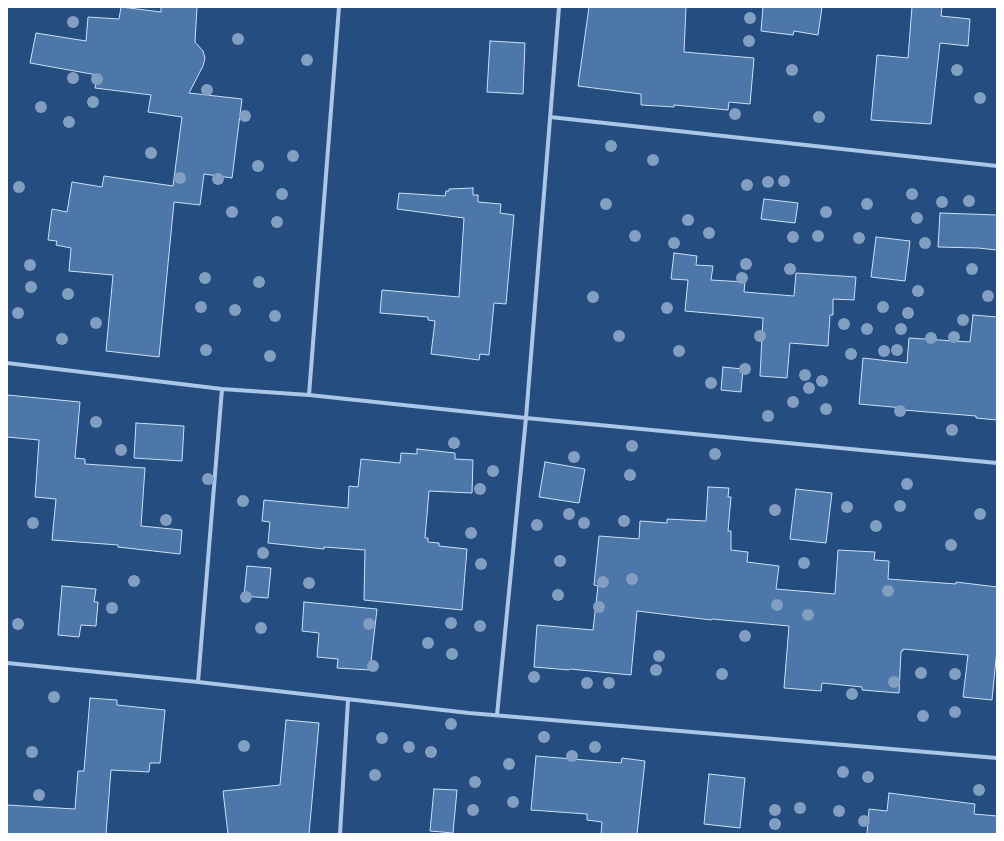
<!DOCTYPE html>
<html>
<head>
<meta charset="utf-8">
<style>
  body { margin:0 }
  #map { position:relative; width:1004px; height:841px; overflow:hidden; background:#254d80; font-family:"Fira Sans Condensed",sans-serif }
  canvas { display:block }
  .frame { position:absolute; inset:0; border:8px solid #fff; pointer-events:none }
</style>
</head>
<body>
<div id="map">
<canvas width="1004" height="841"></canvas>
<div class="frame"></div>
</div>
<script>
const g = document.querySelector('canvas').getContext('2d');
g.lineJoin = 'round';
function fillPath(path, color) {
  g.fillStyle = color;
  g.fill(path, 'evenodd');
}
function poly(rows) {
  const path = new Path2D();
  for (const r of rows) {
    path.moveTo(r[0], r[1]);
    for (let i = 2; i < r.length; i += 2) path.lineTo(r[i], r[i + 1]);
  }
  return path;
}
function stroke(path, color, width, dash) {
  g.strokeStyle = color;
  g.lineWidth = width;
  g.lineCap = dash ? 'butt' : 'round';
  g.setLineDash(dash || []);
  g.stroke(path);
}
const building = poly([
  [121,7,161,12,161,7,197,7,195,42,203,51,205,58,203,66,189,93,242,99,232,178,204,174,200,205,174,202,159,357,106,351,113,275,69,271,71,248,56,245,57,241,48,240,52,209,67,212,72,182,102,187,104,176,173,186,182,117,148,112,151,95,95,88,97,75,30,63,36,33,86,41,88,17,119,19,121,7],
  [589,7,686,7,684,52,754,58,750,104,729,102,728,110,674,105,674,107,641,105,641,94,578,86,589,7],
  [763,7,822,7,818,35,794,31,793,35,761,31,763,7],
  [912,7,942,7,941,16,970,19,968,46,940,43,931,124,871,120,877,55,908,58,912,7],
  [490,41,525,43,523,94,487,92,490,41],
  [473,188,473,195,478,195,478,202,501,204,500,213,514,215,506,304,494,303,489,355,480,354,479,360,431,354,435,321,428,320,428,317,380,313,382,290,459,297,464,218,397,209,399,193,445,196,446,191,449,191,449,189,473,188],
  [764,199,798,203,795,223,761,219,764,199],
  [940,213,997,215,997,250,978,248,938,247,940,213],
  [876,237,910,241,905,281,871,277,876,237],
  [674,253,697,256,696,265,713,266,711,280,745,282,744,292,794,296,796,273,856,277,854,300,833,299,833,315,830,315,828,346,790,343,787,378,760,376,763,318,685,311,688,280,671,279,674,253],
  [973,315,997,317,997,420,976,418,976,416,903,410,903,408,859,404,863,358,907,363,909,338,970,342,973,315],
  [723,367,743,369,741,392,721,390,723,367],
  [7,395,80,402,75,458,85,459,85,464,145,468,141,526,182,530,180,554,118,547,118,545,52,540,56,499,35,497,39,440,7,437,7,395],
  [136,423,184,426,182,461,134,458,136,423],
  [417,449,455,453,455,459,473,460,472,493,429,491,425,538,428,538,428,542,439,543,439,546,467,549,462,610,364,600,365,550,324,547,324,549,268,543,270,522,262,521,264,500,348,508,349,486,358,487,361,459,400,463,401,453,417,454,417,449],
  [545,462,585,469,579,503,539,497,545,462],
  [708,487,729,488,728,497,731,497,728,531,731,531,731,550,748,552,747,562,779,566,776,589,835,594,838,550,875,552,874,560,889,561,888,579,956,584,956,582,997,587,997,649,992,700,963,697,968,655,903,649,903,651,901,651,899,693,862,690,862,687,822,683,821,691,784,688,789,626,712,619,711,620,637,611,631,675,570,669,569,670,534,667,537,625,593,630,598,586,594,585,599,536,639,539,640,521,667,523,667,519,706,521,708,487],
  [796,489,832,493,826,543,790,539,796,489],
  [247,566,271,568,268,598,244,596,247,566],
  [62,586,96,589,94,602,98,602,96,626,81,625,79,637,58,635,62,586],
  [304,602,377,609,370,670,337,668,338,659,317,657,319,633,302,631,304,602],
  [90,698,117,700,117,705,165,710,160,763,150,763,149,772,111,770,106,834,7,834,7,805,75,809,78,771,84,771,90,698],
  [286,720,319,723,309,834,228,834,223,791,280,785,286,720],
  [536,756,621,763,622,758,645,761,637,834,601,834,602,822,587,820,587,814,531,810,536,756],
  [709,774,745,778,740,828,704,824,709,774],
  [434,789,457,790,453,833,430,831,434,789],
  [889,793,975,804,974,814,997,816,997,834,867,834,869,809,887,811,889,793]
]);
fillPath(building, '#4d76a9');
stroke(building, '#cee0f5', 1);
stroke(poly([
  [550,117,997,166],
  [7,363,222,389,309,395,526,418,997,463],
  [309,395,339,7],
  [7,663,198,682,469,713,997,758],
  [198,682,222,389],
  [497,715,526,418,559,7],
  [340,834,348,700]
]), '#abc6e6', 4);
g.fillStyle = '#829ec0';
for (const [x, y] of [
  [750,18],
  [73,22],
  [238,39],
  [749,41],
  [307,60],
  [792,70],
  [957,70],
  [73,78],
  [97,79],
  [207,90],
  [980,98],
  [93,102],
  [41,107],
  [735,114],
  [245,116],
  [819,117],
  [69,122],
  [611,146],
  [151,153],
  [293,156],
  [653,160],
  [258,166],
  [180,178],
  [218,179],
  [784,181],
  [768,182],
  [747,185],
  [19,187],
  [282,194],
  [912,194],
  [969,201],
  [942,202],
  [606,204],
  [867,204],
  [232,212],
  [826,212],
  [917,218],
  [688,220],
  [277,222],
  [709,233],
  [635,236],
  [818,236],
  [793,237],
  [859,238],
  [674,243],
  [925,243],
  [746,264],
  [30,265],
  [790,269],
  [972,269],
  [205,278],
  [742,278],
  [259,282],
  [31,287],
  [918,291],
  [68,294],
  [988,296],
  [593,297],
  [201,307],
  [883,307],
  [667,308],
  [235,310],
  [18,313],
  [908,313],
  [275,316],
  [963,320],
  [96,323],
  [844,324],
  [867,329],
  [901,329],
  [619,336],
  [760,336],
  [954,337],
  [931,338],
  [62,339],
  [206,350],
  [897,350],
  [679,351],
  [884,351],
  [851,354],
  [270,356],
  [745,369],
  [805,375],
  [822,381],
  [711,383],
  [809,388],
  [793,402],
  [826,409],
  [900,411],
  [768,416],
  [96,422],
  [952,430],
  [454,443],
  [632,446],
  [121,450],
  [715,454],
  [574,457],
  [493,471],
  [630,475],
  [208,479],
  [907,484],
  [480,489],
  [243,501],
  [900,506],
  [847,507],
  [775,510],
  [569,514],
  [980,514],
  [166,520],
  [624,521],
  [33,523],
  [584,523],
  [537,525],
  [876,526],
  [471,533],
  [951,545],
  [263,553],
  [560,561],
  [804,563],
  [481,564],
  [632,579],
  [134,581],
  [603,582],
  [309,583],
  [888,591],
  [558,595],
  [246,597],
  [777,605],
  [599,607],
  [112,608],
  [808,615],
  [451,623],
  [18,624],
  [369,624],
  [480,626],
  [261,628],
  [745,636],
  [428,643],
  [452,654],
  [659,656],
  [373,666],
  [656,670],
  [921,673],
  [722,674],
  [955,674],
  [534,677],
  [894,682],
  [587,683],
  [609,683],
  [852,694],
  [54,697],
  [955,712],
  [923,716],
  [451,724],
  [544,737],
  [382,738],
  [244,746],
  [409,747],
  [595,747],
  [32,752],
  [431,752],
  [572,756],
  [509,764],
  [843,772],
  [375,775],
  [868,777],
  [475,782],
  [979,790],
  [39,795],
  [513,802],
  [800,808],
  [473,810],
  [775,810],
  [839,811],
  [864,821],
  [775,824]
]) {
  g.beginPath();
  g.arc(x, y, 6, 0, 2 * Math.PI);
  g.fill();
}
</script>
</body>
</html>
